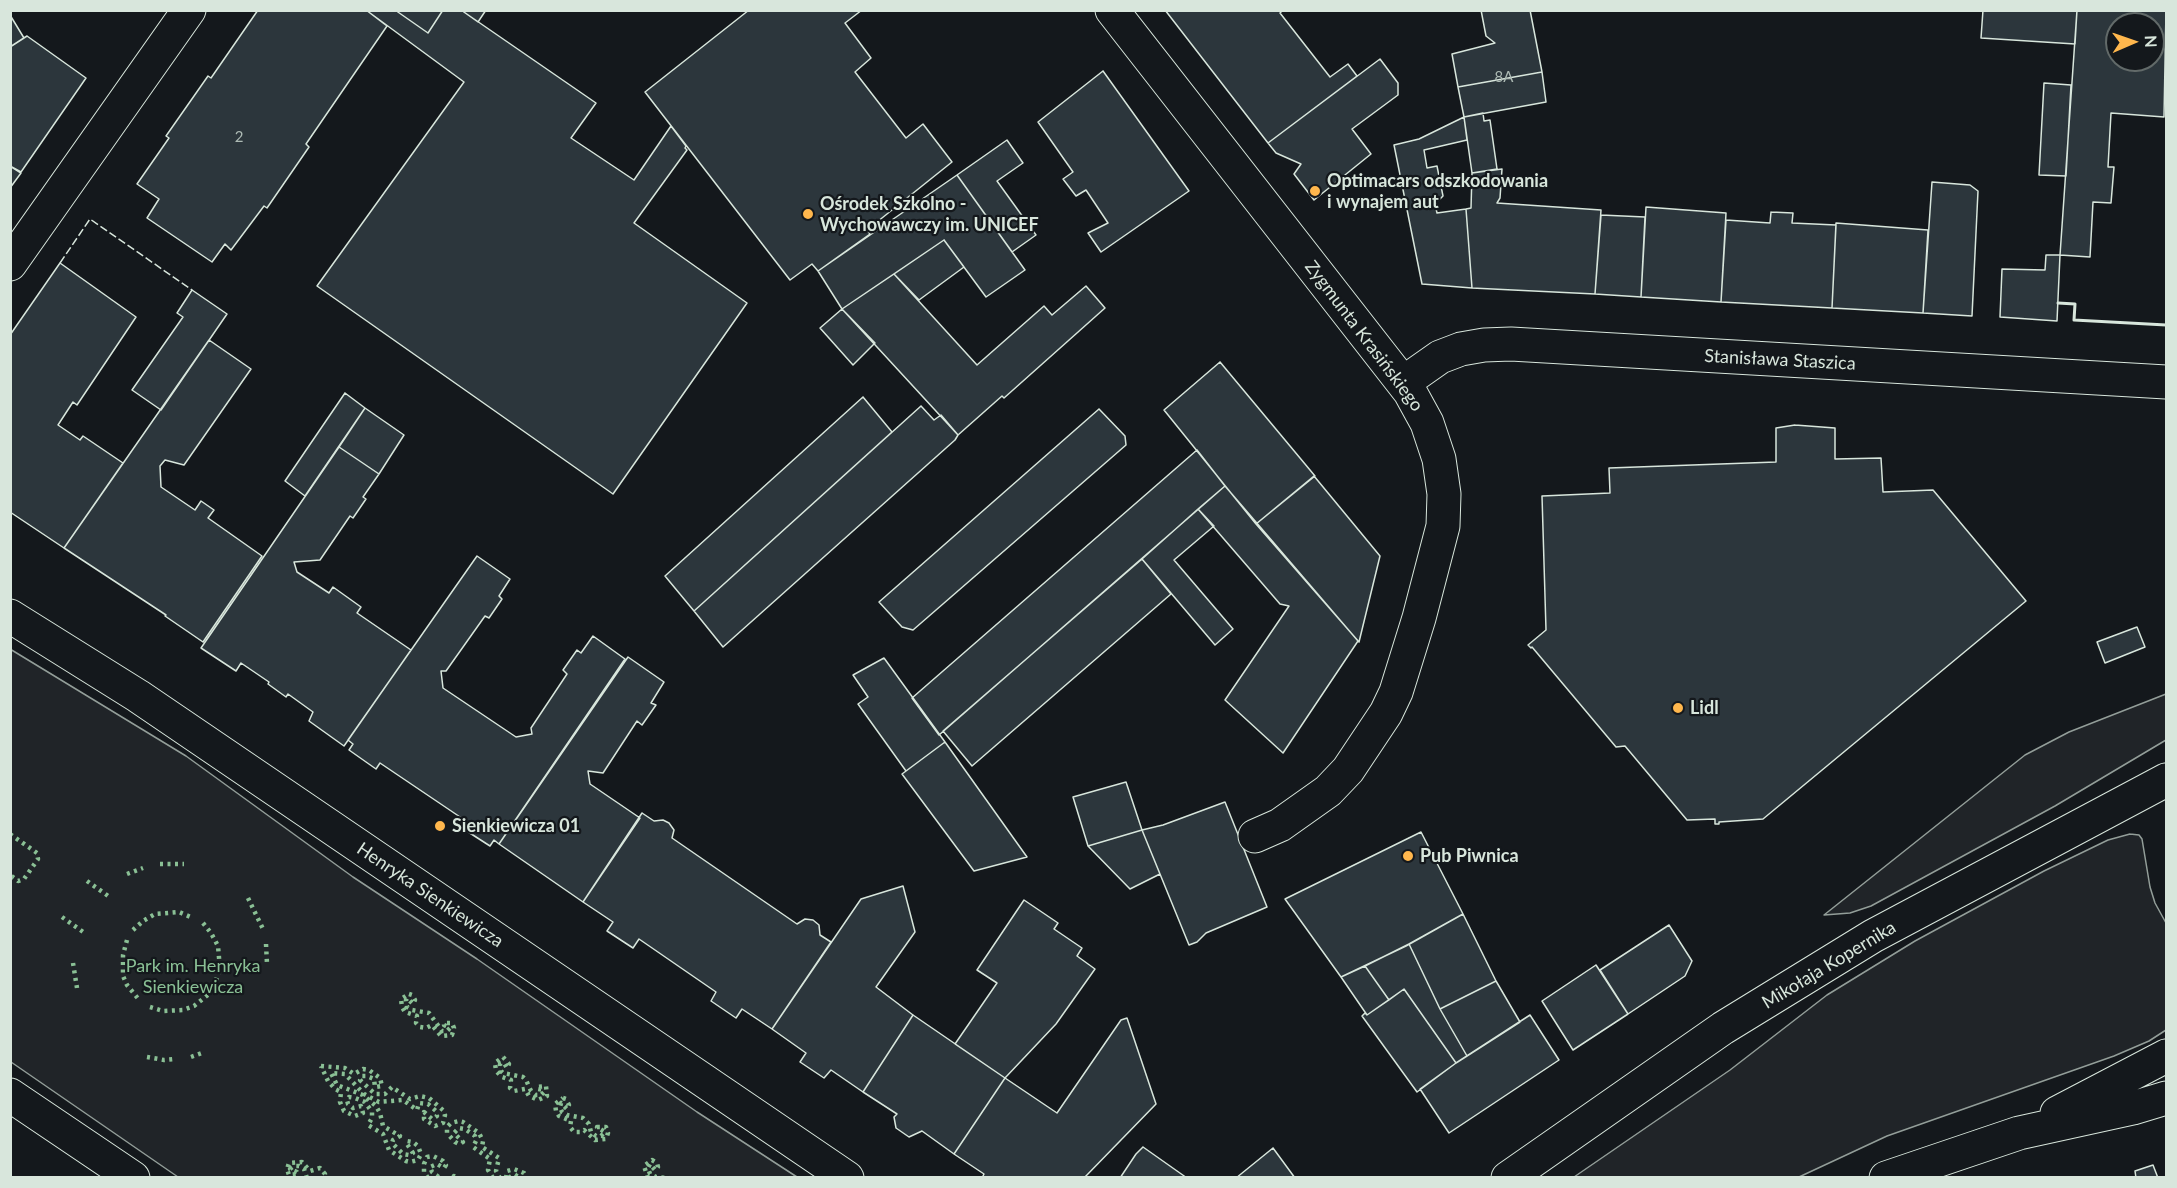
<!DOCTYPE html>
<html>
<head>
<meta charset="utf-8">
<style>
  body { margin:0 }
  #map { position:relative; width:2177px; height:1188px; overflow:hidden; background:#14181c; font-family:Lato,sans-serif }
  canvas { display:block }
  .frame { position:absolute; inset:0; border:12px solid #d8e6dc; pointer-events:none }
  .north { position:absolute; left:2105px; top:12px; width:60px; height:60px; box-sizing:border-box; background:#14181c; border:2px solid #626a69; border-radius:50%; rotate:88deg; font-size:16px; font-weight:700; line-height:24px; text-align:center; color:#d8e6dc }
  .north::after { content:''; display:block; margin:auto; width:21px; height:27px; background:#ffb74d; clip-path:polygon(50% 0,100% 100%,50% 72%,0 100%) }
</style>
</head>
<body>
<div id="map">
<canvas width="2177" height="1188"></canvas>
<div class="frame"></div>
<div class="north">N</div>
</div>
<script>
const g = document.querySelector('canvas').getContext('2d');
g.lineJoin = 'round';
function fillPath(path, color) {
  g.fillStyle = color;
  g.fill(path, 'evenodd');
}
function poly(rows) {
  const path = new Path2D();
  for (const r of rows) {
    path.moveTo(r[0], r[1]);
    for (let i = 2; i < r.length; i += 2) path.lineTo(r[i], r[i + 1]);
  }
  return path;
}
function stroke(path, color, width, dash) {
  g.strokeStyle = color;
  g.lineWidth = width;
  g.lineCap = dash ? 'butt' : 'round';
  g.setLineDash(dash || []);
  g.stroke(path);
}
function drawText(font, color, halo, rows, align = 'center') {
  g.font = font + ' Lato,sans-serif';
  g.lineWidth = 4.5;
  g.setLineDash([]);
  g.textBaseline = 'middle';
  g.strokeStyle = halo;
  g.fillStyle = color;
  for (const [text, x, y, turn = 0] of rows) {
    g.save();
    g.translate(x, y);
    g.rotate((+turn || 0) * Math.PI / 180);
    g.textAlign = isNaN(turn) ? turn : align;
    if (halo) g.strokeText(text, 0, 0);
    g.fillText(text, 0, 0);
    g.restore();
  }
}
const green = poly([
  [10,649,186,756,353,877,477,959,697,1112,797,1177,178,1177,11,1062,10,649],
  [2166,694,2166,740,2055,806,1871,906,1850,913,1824,915,2025,755,2069,732,2166,694],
  [2130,834,2139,835,2142,839,2150,887,2155,903,2166,923,2166,1030,2149,1041,2114,1056,1887,1136,1799,1177,1574,1177,1730,1070,1827,995,1915,941,2044,871,2108,840,2130,834]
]);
fillPath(green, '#202428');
stroke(green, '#939e99', 1.5);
const building = poly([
  [258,10,366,10,387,26,306,144,309,147,267,208,264,206,231,250,225,244,212,262,147,218,159,199,137,184,169,138,166,136,208,76,211,78,258,10],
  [366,10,395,10,428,33,443,10,461,10,596,103,571,138,634,180,671,126,686,146,685,148,687,150,634,223,747,303,613,494,317,286,464,82,366,10],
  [395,10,443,10,428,33,395,10],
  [461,10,486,10,478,22,461,10],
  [749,10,862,10,845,23,871,58,855,72,906,138,923,124,952,162,867,230,870,234,818,271,812,264,790,280,645,92,749,10],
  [1165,10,1283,10,1280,13,1330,77,1348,64,1357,76,1268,143,1165,10],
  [1481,10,1530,10,1542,72,1458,87,1452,54,1495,43,1486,36,1481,10],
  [1983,10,2077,10,2075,44,1981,38,1983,10],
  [2077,10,2166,10,2164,117,2111,113,2108,167,2114,167,2111,203,2093,202,2090,257,2060,255,2077,10],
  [2117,24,2153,24,2153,60,2117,60,2117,24],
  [10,15,24,38,10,47,10,15],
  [27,36,86,78,21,172,10,166,10,47,27,36],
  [1380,59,1398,83,1398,95,1352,129,1371,154,1314,200,1294,174,1301,164,1276,153,1268,143,1380,59],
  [1103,71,1189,191,1101,252,1088,233,1108,223,1086,190,1076,196,1063,179,1073,172,1038,122,1103,71],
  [1542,72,1546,102,1464,117,1458,87,1542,72],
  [2044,83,2071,85,2066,176,2039,175,2044,83],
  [1483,113,1484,121,1490,120,1497,169,1472,173,1464,117,1483,113],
  [1464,117,1467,140,1424,150,1427,168,1437,166,1443,196,1435,204,1437,213,1466,209,1472,288,1422,284,1394,145,1419,139,1464,117],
  [1007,140,1023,163,997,181,1036,235,1012,252,957,175,1007,140],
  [10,166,21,173,10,188,10,166],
  [1502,169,1500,198,1497,203,1601,210,1595,294,1472,288,1466,209,1471,208,1472,173,1502,169],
  [957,175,1025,270,986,297,944,240,842,309,818,271,957,175],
  [1932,182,1970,185,1978,191,1972,316,1923,313,1932,182],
  [1646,207,1726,213,1721,302,1641,297,1646,207],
  [1771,212,1793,213,1792,223,1836,225,1832,308,1721,302,1726,220,1770,223,1771,212],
  [1601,215,1645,217,1641,297,1595,294,1601,215],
  [1836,223,1928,230,1923,313,1832,308,1836,223],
  [944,240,964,267,919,300,894,274,944,240],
  [2046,255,2060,255,2057,321,2000,317,2002,269,2045,270,2046,255],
  [60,263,136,317,77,405,73,402,58,425,80,440,83,436,123,463,64,548,10,512,10,335,60,263],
  [894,274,977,365,1044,306,1052,315,1086,286,1105,308,1004,398,1002,396,958,435,842,309,894,274],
  [192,290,227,314,161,410,132,390,183,317,177,313,192,290],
  [842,309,875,343,853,365,820,328,842,309],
  [209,340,251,369,184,465,165,460,160,466,161,487,195,510,201,501,214,510,208,518,262,556,203,642,165,616,166,615,64,548,209,340],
  [1220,362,1315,476,1256,524,1164,410,1220,362],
  [345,393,365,408,305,496,285,481,345,393],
  [863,397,892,432,694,611,665,576,863,397],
  [921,406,934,420,941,415,958,435,955,440,723,647,694,611,921,406],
  [365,408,404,435,379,474,339,447,365,408],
  [1099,409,1125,436,1126,445,913,630,902,627,879,602,1099,409],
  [1795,425,1835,428,1835,459,1881,458,1883,492,1933,490,2026,601,1763,819,1719,822,1719,824,1715,824,1715,819,1687,820,1625,746,1616,747,1532,647,1531,648,1528,645,1546,630,1542,496,1610,493,1609,468,1776,462,1776,428,1795,425],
  [339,447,379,474,363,497,366,499,353,518,350,516,320,560,294,562,297,572,329,593,333,587,361,607,357,613,411,650,344,746,309,721,313,712,288,694,286,697,268,684,269,682,241,663,236,671,201,648,339,447],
  [1197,450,1225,486,939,735,912,698,1197,450],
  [1314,476,1380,556,1359,642,1256,524,1314,476],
  [1225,486,1358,641,1283,753,1225,700,1289,606,1280,604,1198,509,1225,486],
  [1198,509,1214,526,1174,560,1233,629,1215,645,1142,559,1198,509],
  [477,556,510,579,499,596,502,599,489,618,485,616,446,671,441,671,443,688,516,737,532,734,531,728,567,674,563,670,577,650,581,653,593,636,625,659,499,844,494,840,490,846,462,828,466,821,380,763,376,769,349,750,353,744,348,740,477,556],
  [1142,559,1171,594,972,766,943,731,1142,559],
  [2137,627,2145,647,2105,663,2097,642,2137,627],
  [628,657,664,682,651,703,656,705,642,725,637,721,603,773,588,771,590,784,640,818,583,902,499,844,628,657],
  [884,658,945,742,906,771,858,704,868,697,853,675,884,658],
  [945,742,1027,857,974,871,902,774,945,742],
  [1126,782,1142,830,1088,846,1073,797,1126,782],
  [1225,802,1267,907,1206,933,1197,942,1189,945,1142,830,1163,825,1225,802],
  [642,813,654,821,663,820,669,823,674,830,672,838,797,924,805,919,813,920,819,925,820,935,831,942,772,1029,742,1009,736,1018,711,1001,716,992,639,939,633,948,607,931,613,922,583,902,642,813],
  [1142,830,1160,874,1130,889,1088,846,1142,830],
  [1421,832,1463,914,1406,946,1341,977,1285,899,1421,832],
  [903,886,915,932,876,987,913,1015,863,1092,831,1070,824,1078,800,1062,806,1053,772,1029,861,899,903,886],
  [1024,900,1058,923,1054,929,1082,948,1077,956,1095,969,1056,1024,1005,1078,955,1044,997,983,977,970,1024,900],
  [1463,914,1496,981,1440,1009,1409,944,1463,914],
  [1669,925,1692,961,1685,976,1628,1014,1600,970,1669,925],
  [1409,944,1440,1009,1467,1056,1456,1063,1404,989,1389,1000,1365,966,1409,944],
  [1596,965,1628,1014,1573,1050,1542,1001,1596,965],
  [1365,966,1389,1000,1367,1015,1341,977,1365,966],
  [1496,981,1520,1022,1467,1056,1440,1009,1496,981],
  [1404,989,1456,1063,1417,1092,1362,1016,1365,1013,1367,1015,1404,989],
  [913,1015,1005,1078,954,1154,922,1131,909,1137,896,1128,894,1117,897,1114,863,1092,913,1015],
  [1530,1015,1559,1060,1449,1133,1420,1089,1456,1063,1530,1015],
  [1127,1018,1156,1104,1084,1178,982,1178,984,1174,954,1154,1005,1078,1057,1113,1121,1020,1127,1018],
  [1143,1147,1187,1178,1120,1178,1136,1154,1143,1147],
  [1273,1148,1295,1178,1236,1178,1273,1148],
  [2153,1165,2158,1178,2136,1178,2135,1171,2153,1165]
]);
fillPath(building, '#2c363c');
stroke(building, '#d8e6dc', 1.5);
const street = poly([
  [1112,10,1410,392,1427,423,1439,459,1444,494,1443,526,1419,618,1396,692,1386,713,1348,770,1328,791,1280,825,1255,836],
  [10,264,189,10],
  [1403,383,1440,357,1461,349,1484,345,1511,344,2166,382]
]);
const secondary = poly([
  [10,616,138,696,847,1178],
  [10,1095,133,1178],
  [2057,1113,2166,1056],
  [1508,1178,1723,1028,1873,936,2166,780],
  [1886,1178,2019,1133,2133,1108,2166,1098]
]);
stroke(street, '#d8e6dc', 35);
stroke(secondary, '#d8e6dc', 35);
stroke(street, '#14181c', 33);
stroke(secondary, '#14181c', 33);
stroke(poly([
  [10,834,37,853,38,859,24,879,18,881,10,875],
  [160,864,184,864],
  [127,874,143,868],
  [87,881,111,898],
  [248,898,263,929],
  [62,917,86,934],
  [203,923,211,933,218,946,220,969,215,983],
  [133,930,143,921,155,914,179,912,193,918],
  [127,940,123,955,123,976,127,985,140,1001],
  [266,944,267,964],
  [73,963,77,988],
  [409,994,412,995,415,1000,413,1004,407,998,406,1000,407,1007,412,1010,429,1013,442,1031,447,1031,450,1028,444,1025,444,1023,452,1023,454,1028,452,1035,441,1036,432,1025,426,1028,420,1027,416,1023,417,1016,405,1012,402,1007,401,999,409,994],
  [150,1007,163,1011,183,1010,194,1006,209,994],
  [147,1057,164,1060,175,1059],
  [191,1057,205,1052],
  [503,1057,509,1064,507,1068,504,1063,500,1064,501,1071,503,1073,523,1077,526,1080,531,1091,536,1095,541,1095,544,1092,543,1090,538,1089,537,1087,546,1086,547,1096,538,1100,529,1096,525,1089,514,1091,510,1088,511,1080,502,1077,496,1071,495,1063,503,1057],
  [321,1066,345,1068,354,1074,363,1069,369,1070,380,1078,382,1086,375,1087,374,1079,367,1076,362,1076,360,1080,375,1094,385,1094,392,1087,410,1099,420,1096,429,1098,444,1111,445,1115,443,1123,435,1126,424,1119,424,1112,432,1119,437,1116,436,1111,428,1104,419,1103,417,1110,403,1100,379,1102,364,1094,345,1074,331,1073,337,1085,363,1095,376,1106,380,1113,383,1126,400,1136,393,1140,392,1143,403,1154,409,1155,413,1153,407,1144,407,1141,413,1142,418,1146,421,1154,418,1160,410,1162,406,1161,389,1150,383,1134,368,1125,372,1118,372,1112,365,1102,355,1098,349,1097,347,1100,348,1104,353,1108,361,1106,363,1113,355,1116,344,1111,340,1102,341,1092,335,1089,328,1081,321,1066],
  [563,1098,566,1099,569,1105,567,1109,561,1103,560,1107,562,1112,567,1115,583,1118,589,1124,591,1132,596,1136,601,1136,605,1132,597,1127,606,1127,608,1133,606,1139,595,1140,584,1130,580,1132,574,1132,570,1127,571,1121,559,1116,556,1111,555,1104,563,1098],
  [307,1178,304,1169,299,1166,294,1166,290,1169,297,1172,298,1174,289,1175,287,1169,289,1163,302,1162,310,1171,320,1168,325,1174,324,1178],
  [428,1178,424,1172,424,1164,427,1157,433,1156,443,1161,446,1165,444,1168,437,1164,430,1167,432,1172,440,1178],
  [453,1178,454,1176,457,1178],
  [493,1178,488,1170,490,1159,473,1147,476,1141,475,1136,465,1129,459,1128,454,1133,463,1142,459,1144,455,1142,447,1133,447,1127,451,1123,459,1121,463,1122,479,1133,483,1141,482,1147,499,1158,496,1171,500,1178],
  [506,1178,507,1171,514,1169,524,1173,527,1178],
  [509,1178,514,1174,520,1178],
  [648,1178,644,1166,652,1160,657,1163,658,1167,655,1170,650,1164,648,1168,650,1174,656,1177,669,1178]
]), '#8ac095', 4.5, [3, 4.5]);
stroke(poly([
  [60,263,90,219,192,290]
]), '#d8e6dc', 1.5, [8, 3]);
stroke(poly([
  [2058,303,2075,304,2074,320,2166,325]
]), '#d8e6dc', 3);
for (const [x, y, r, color] of [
  [1315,191,6,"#ffb74d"],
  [808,214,6,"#ffb74d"],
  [1678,708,6,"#ffb74d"],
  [440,826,6,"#ffb74d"],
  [1408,856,6,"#ffb74d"]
]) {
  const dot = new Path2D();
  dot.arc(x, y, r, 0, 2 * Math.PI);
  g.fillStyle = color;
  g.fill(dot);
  stroke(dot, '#14181c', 2);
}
drawText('15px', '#adbab4', null, [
  ["8A",1504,77],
  ["2",239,137]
]);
drawText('bold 18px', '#d8e6dc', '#14181c', [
  ["Optimacars odszkodowania",1327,181],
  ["i wynajem aut",1327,202],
  ["Ośrodek Szkolno -",820,204],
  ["Wychowawczy im. UNICEF",820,225],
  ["Lidl",1690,708],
  ["Sienkiewicza 01",452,826],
  ["Pub Piwnica",1420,856]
], 'left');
drawText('18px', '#d8e6dc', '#14181c', [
  ["Zygmunta Krasińskiego",1364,336,53],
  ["Stanisława Staszica",1780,360,3],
  ["Henryka Sienkiewicza",430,895,34],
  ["Mikołaja Kopernika",1829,965,-31]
]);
drawText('18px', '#8ac095', '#14181c', [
  ["Park im. Henryka",193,966],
  ["Sienkiewicza",193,987]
]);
</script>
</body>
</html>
